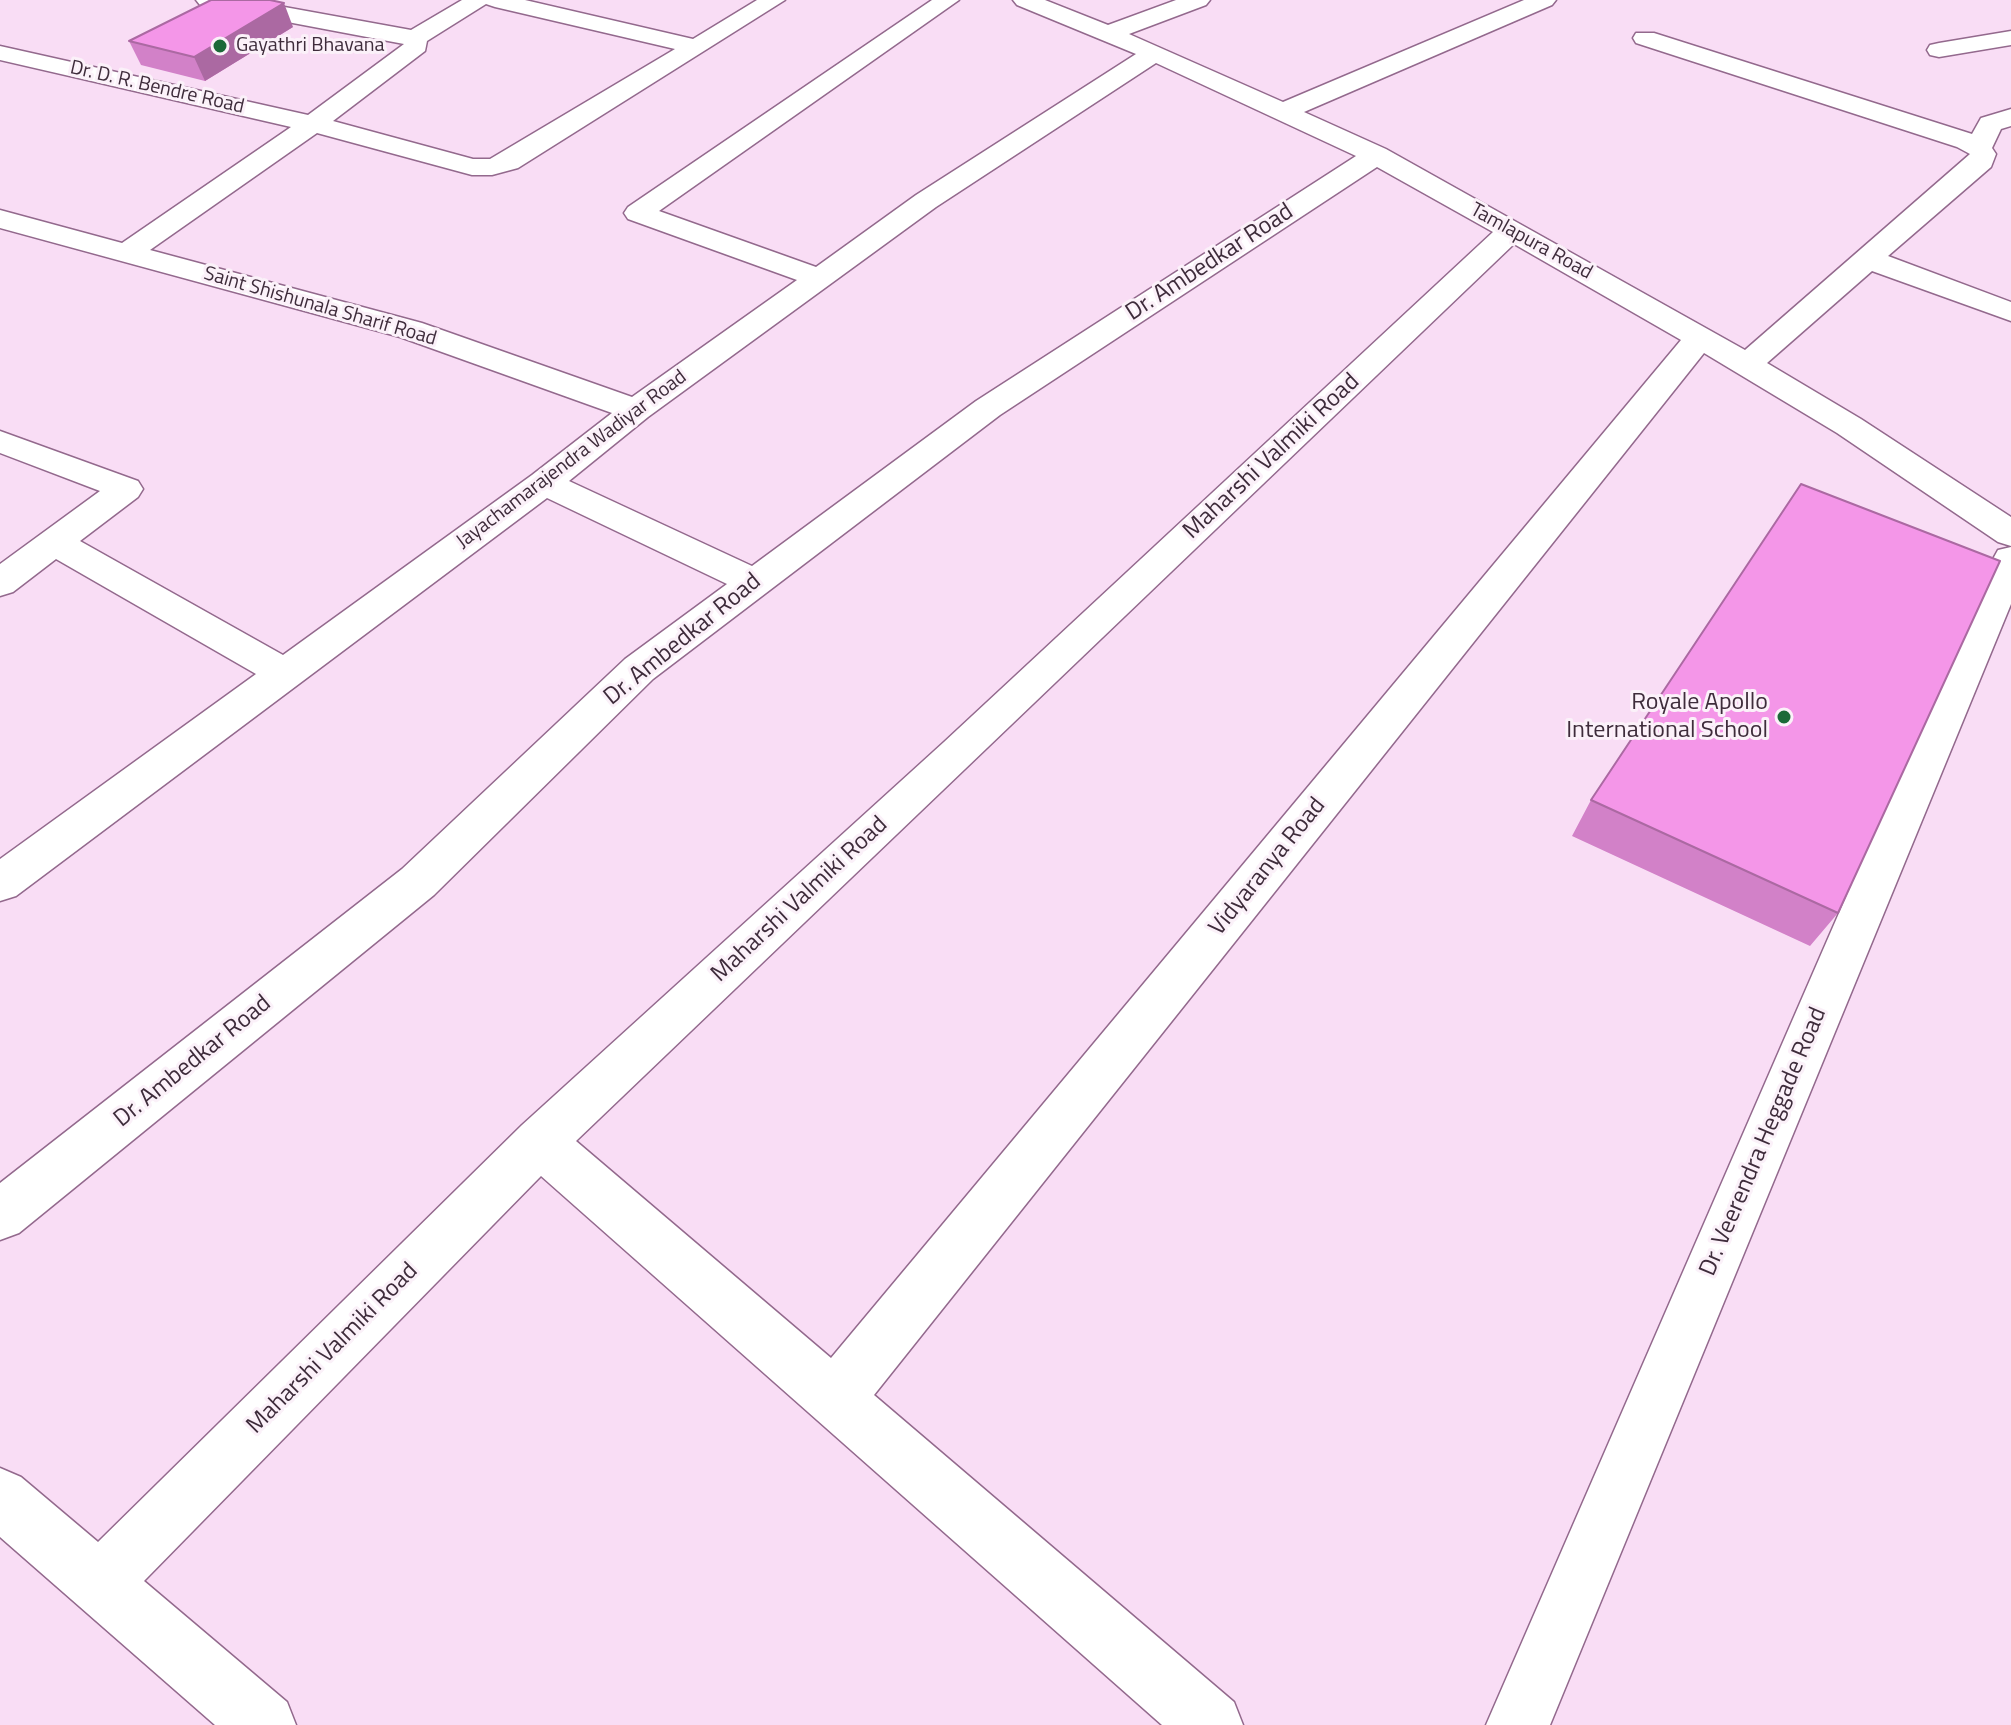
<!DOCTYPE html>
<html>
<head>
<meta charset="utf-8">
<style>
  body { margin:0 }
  canvas { display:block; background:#f9ddf5 }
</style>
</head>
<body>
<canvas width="2011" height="1725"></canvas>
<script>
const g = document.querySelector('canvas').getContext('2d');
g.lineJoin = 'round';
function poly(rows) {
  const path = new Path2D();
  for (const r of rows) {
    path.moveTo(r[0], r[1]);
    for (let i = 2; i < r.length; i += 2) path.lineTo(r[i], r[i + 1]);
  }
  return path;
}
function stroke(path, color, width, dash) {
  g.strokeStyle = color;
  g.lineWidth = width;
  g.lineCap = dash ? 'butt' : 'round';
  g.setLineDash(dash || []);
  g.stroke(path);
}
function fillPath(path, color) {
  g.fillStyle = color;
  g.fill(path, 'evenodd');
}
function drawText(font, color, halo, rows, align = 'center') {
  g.font = font + ' "Titillium Web",sans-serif';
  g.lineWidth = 6;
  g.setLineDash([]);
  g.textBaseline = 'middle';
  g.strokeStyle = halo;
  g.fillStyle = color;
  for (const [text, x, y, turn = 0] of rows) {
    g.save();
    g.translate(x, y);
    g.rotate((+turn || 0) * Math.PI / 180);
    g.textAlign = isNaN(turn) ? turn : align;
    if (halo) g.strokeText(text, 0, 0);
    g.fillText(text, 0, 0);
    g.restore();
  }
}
const minor = poly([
  [196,0,246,0,411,30,462,0,525,0,693,39,757,0,785,0,518,168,492,175,472,175,317,133,150,250,422,323,632,397,797,280,628,219,624,213,628,207,932,0,959,0,659,211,816,267,916,195,1136,54,1017,5,1013,0,1045,0,1108,25,1176,0,1210,0,1206,5,1129,34,1283,102,1524,0,1556,0,1552,5,1304,112,1386,149,1745,350,1970,154,1957,147,1636,43,1633,38,1636,33,1654,33,1972,134,1981,118,2011,109,2011,126,2001,129,1992,148,1996,154,1991,167,1888,256,2011,302,2011,321,1872,271,1767,363,1861,419,2011,517,2011,546,1998,542,1837,433,1704,353,874,1395,1234,1702,1243,1725,1162,1725,541,1176,144,1581,287,1702,296,1725,215,1725,0,1537,0,1468,21,1477,98,1542,522,1125,944,742,1493,232,1377,167,1000,415,653,679,434,895,19,1233,0,1240,0,1183,402,869,625,659,727,584,547,498,16,896,0,901,0,859,256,674,56,559,13,592,0,596,0,564,100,491,0,453,0,431,138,481,143,489,138,497,80,541,283,655,532,475,612,413,400,337,0,228,0,210,122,243,291,127,0,60,0,46,308,115,404,44,208,7,200,5,196,0],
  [486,4,495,7,675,49,490,159,473,159,333,121,425,51,427,41,486,4],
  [1156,63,1356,156,976,401,752,566,569,481,648,417,936,207,1156,63],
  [1514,244,1681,340,831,1358,576,1141,1514,244],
  [2011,31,2011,45,1939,57,1930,55,1927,50,1930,45,1939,43,2011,31],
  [2011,547,2011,604,1550,1725,1486,1725,1993,559,1998,550,2011,547]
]);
stroke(minor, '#93698d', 3);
fillPath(minor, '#fff');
fillPath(poly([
  [293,27,205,81,141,65,129,41],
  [1591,800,1838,913,1810,946,1572,836]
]), '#d281c8');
fillPath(poly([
  [284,3,293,27,205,81,194,57]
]), '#ab69a2');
const building = poly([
  [211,0,270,0,284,3,194,57,129,41,211,0],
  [1801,484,2000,561,1838,913,1591,800,1801,484]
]);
fillPath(building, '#f496e8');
stroke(building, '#ab69a2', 2);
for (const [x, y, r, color] of [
  [220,46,8,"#1b6938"],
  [1784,717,8,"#1b6938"]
]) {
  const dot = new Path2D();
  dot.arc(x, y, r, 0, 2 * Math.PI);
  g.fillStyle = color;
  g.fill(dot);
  stroke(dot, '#fbf1f9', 3);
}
drawText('20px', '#3e2c3b', '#fbf1f9', [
  ["Gayathri Bhavana",236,46]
], 'left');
drawText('20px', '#3e2c3b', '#fbf1f9', [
  ["Dr. D. R. Bendre Road",157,88,13],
  ["Tamlapura Road",1531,242,29],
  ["Saint Shishunala Sharif Road",320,307,16],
  ["Jayachamarajendra Wadiyar Road",572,460,-37]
]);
drawText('24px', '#3e2c3b', '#fbf1f9', [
  ["Dr. Ambedkar Road",1210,263,-33],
  ["Maharshi Valmiki Road",1272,457,-43],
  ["Dr. Ambedkar Road",683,640,-39],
  ["Vidyaranya Road",1268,867,-51],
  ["Maharshi Valmiki Road",800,900,-43],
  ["Dr. Ambedkar Road",193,1062,-39],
  ["Dr. Veerendra Heggade Road",1764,1142,-67],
  ["Maharshi Valmiki Road",333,1349,-45]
]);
drawText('24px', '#3e2c3b', '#fbf1f9', [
  ["Royale Apollo",1768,703],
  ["International School",1768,731]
], 'right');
</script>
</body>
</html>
